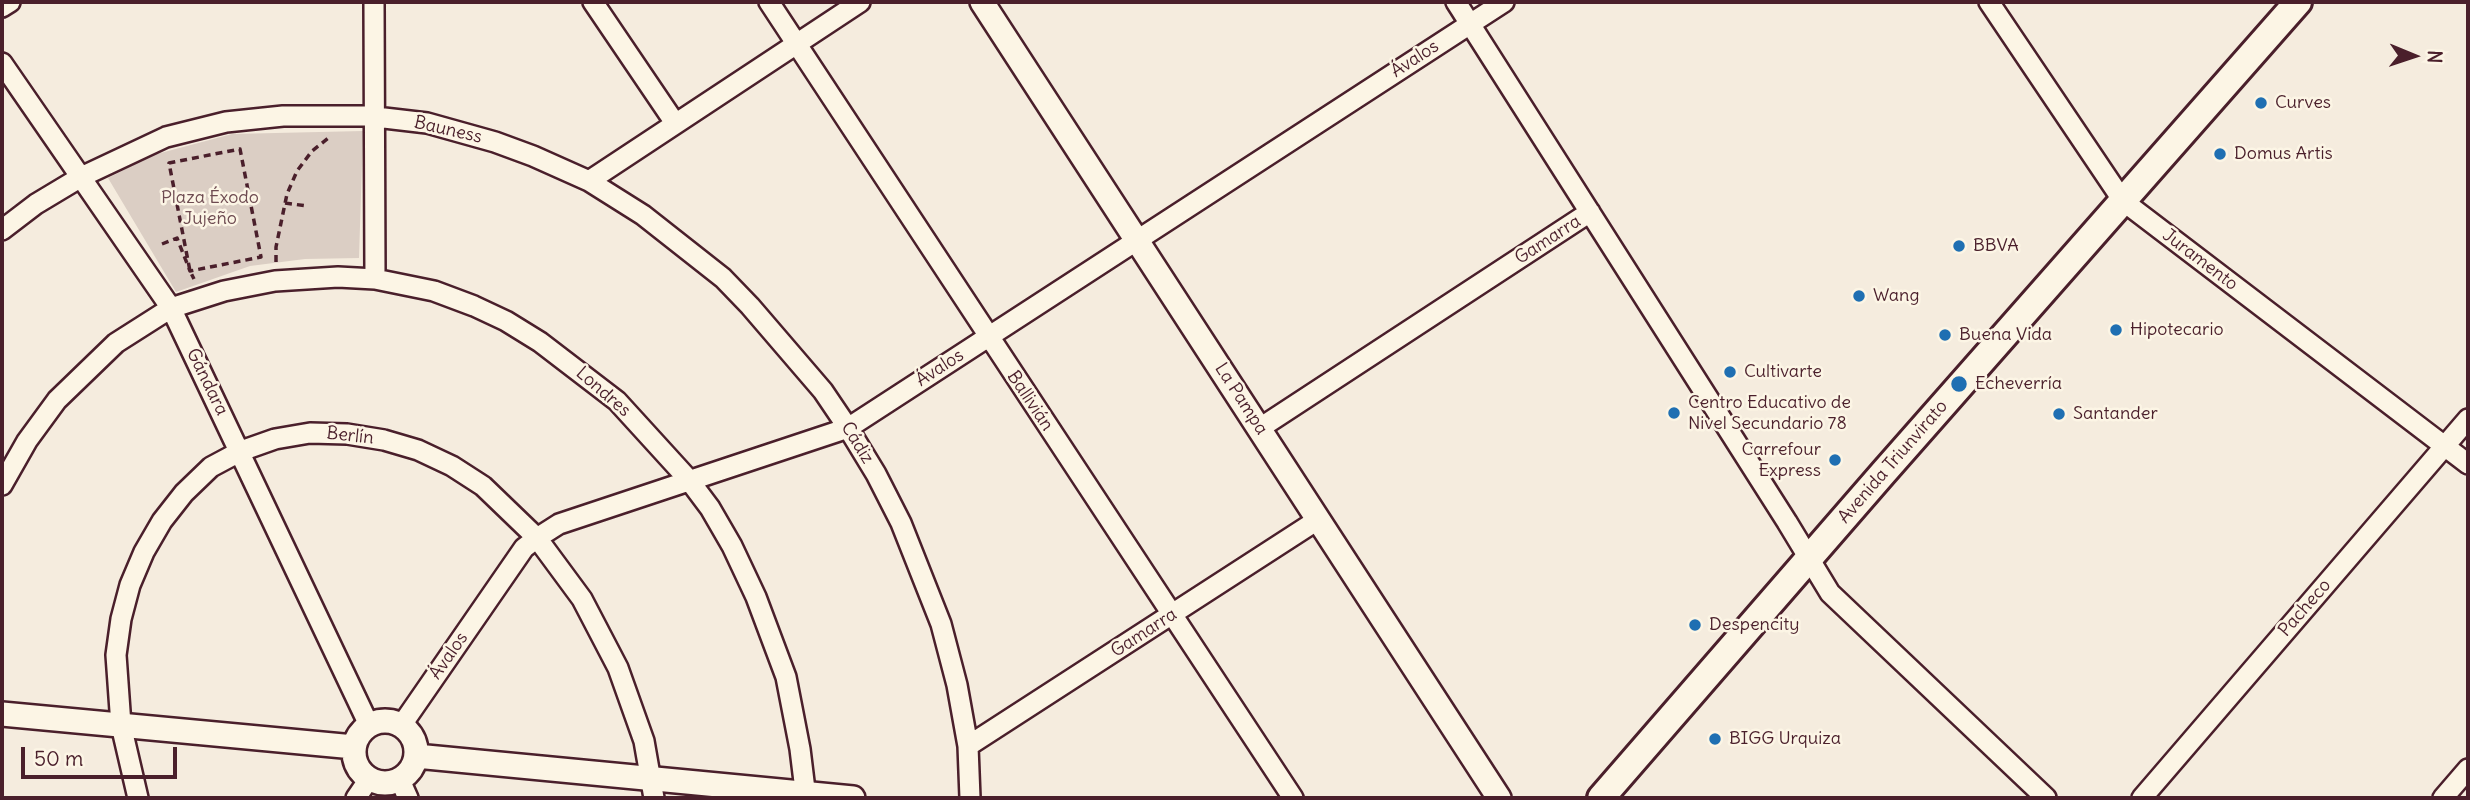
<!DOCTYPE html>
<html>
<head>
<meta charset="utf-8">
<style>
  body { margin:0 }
  #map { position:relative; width:2470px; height:800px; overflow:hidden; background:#f5ecde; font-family:Delius,sans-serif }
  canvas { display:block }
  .frame { position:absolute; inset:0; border:4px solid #4a1f2b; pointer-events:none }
  .north { position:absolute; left:2379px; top:21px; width:70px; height:70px; -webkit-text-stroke:5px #fcf5e5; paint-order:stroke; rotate:92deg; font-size:19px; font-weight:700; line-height:28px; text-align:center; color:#4a1f2b }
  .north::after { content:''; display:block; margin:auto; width:24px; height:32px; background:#4a1f2b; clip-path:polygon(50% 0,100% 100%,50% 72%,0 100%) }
  .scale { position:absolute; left:21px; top:747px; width:156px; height:32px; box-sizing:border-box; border:4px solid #4a1f2b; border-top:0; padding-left:9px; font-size:21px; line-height:24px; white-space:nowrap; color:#4a1f2b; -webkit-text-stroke:5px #fcf5e5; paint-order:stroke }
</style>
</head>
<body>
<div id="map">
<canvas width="2470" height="800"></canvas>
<div class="frame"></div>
<div class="north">N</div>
<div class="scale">50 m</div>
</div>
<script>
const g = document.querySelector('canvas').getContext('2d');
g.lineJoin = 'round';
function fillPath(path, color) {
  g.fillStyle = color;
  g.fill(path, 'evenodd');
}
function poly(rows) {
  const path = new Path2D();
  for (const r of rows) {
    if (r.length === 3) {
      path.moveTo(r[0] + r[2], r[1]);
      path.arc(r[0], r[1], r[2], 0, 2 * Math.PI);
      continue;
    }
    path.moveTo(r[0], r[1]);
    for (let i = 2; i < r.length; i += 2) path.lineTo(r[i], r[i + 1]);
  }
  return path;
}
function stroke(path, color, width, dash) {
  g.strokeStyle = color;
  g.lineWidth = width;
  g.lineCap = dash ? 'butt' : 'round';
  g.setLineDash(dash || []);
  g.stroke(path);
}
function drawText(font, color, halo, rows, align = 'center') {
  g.font = font + ' Delius,sans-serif';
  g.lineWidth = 5;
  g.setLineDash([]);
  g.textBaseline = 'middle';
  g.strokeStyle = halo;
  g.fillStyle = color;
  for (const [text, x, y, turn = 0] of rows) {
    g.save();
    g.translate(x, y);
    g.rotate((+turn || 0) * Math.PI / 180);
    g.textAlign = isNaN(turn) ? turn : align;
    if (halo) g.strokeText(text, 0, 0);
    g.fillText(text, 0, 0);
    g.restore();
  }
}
fillPath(poly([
  [363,131,359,258,305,259,250,266,176,292,108,178,153,155,232,134]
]), '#dbcec4');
const minor = poly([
  [374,2,375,279],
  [593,2,675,123],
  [769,2,1293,798],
  [1456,2,1787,522,1830,593,2046,798],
  [1989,2,2123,201,2468,464],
  [2,7,10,2],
  [2,63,171,308,369,725],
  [589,181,860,2],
  [2,230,36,204,81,177,166,137,226,122,283,116,367,116,427,123,495,142,533,156,589,181,643,215,723,278,750,306,823,391,848,428,876,474,901,523,941,624,957,685,968,746,970,798],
  [1260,428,1590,212],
  [2,485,27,441,57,400,116,343,171,308,224,291,275,281,338,277,375,279,434,291,474,306,506,321,540,342,617,401,689,480,710,508,732,546,756,597,786,677,800,749,806,798],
  [401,726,524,548,537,538,559,524,848,428,1504,2],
  [968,746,1319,519],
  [400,780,408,798],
  [138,798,121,725,116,655,121,619,130,585,144,552,162,521,184,493,211,467,241,451,275,439,310,433,347,434,384,440,418,450,452,466,483,486,537,538,582,599,618,668,644,741,654,798],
  [356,798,369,779],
  [2142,798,2468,419],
  [2443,798,2468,769]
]);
const tertiary = poly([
  [982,2,1499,798],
  [2,714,354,747],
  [385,752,31],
  [416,756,853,798]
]);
const secondary = poly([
  [1601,798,1884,472,2298,2]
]);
stroke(minor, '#4a1f2b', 24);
stroke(tertiary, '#4a1f2b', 28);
stroke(secondary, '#4a1f2b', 32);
stroke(poly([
  [285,203,307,206],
  [162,244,177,238,190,271,261,257,240,149,169,163,190,271,194,279],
  [276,262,276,247,287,194,297,171,312,151,331,136]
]), '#4a1f2b', 3.5, [7, 5]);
stroke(minor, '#fcf5e5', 19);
stroke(tertiary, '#fcf5e5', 23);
stroke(secondary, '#fcf5e5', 26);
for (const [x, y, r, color] of [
  [2261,103,7,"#1f6fb2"],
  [2220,154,7,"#1f6fb2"],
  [1959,246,7,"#1f6fb2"],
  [1859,296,7,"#1f6fb2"],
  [2116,330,7,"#1f6fb2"],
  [1945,335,7,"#1f6fb2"],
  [1730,372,7,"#1f6fb2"],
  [1959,384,9,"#1f6fb2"],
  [1674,413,7,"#1f6fb2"],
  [2059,414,7,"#1f6fb2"],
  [1835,460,7,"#1f6fb2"],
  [1695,625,7,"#1f6fb2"],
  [1715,739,7,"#1f6fb2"]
]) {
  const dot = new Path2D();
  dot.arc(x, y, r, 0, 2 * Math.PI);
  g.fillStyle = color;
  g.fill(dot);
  stroke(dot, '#fcf5e5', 2.5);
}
drawText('18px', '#4a1f2b', '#fcf5e5', [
  ["Ávalos",1415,59,-33],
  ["Bauness",448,130,13],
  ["Gamarra",1548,240,-33],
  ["Juramento",2200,260,37],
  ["Ávalos",940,368,-33],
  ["Gándara",207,382,64],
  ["Londres",603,392,41],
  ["La Pampa",1241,399,57],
  ["Ballivián",1030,401,56],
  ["Berlín",350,436,6],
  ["Cádiz",857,443,58],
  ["Avenida Triunvirato",1893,462,-49],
  ["Pacheco",2305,608,-49],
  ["Gamarra",1144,633,-33],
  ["Ávalos",449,656,-55]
]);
drawText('18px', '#4a1f2b', '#fcf5e5', [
  ["Curves",2275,103],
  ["Domus Artis",2234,154],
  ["BBVA",1973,246],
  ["Wang",1873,296],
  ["Hipotecario",2130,330],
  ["Buena Vida",1959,335],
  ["Cultivarte",1744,372],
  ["Echeverría",1975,384],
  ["Centro Educativo de",1688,403],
  ["Nivel Secundario 78",1688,424],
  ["Santander",2073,414],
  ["Carrefour",1821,450,"right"],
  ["Express",1821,471,"right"],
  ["Despencity",1709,625],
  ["BIGG Urquiza",1729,739]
], 'left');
drawText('18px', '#6e4b51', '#fcf5e5', [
  ["Plaza Éxodo",210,198],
  ["Jujeño",210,219]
]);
</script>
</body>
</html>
